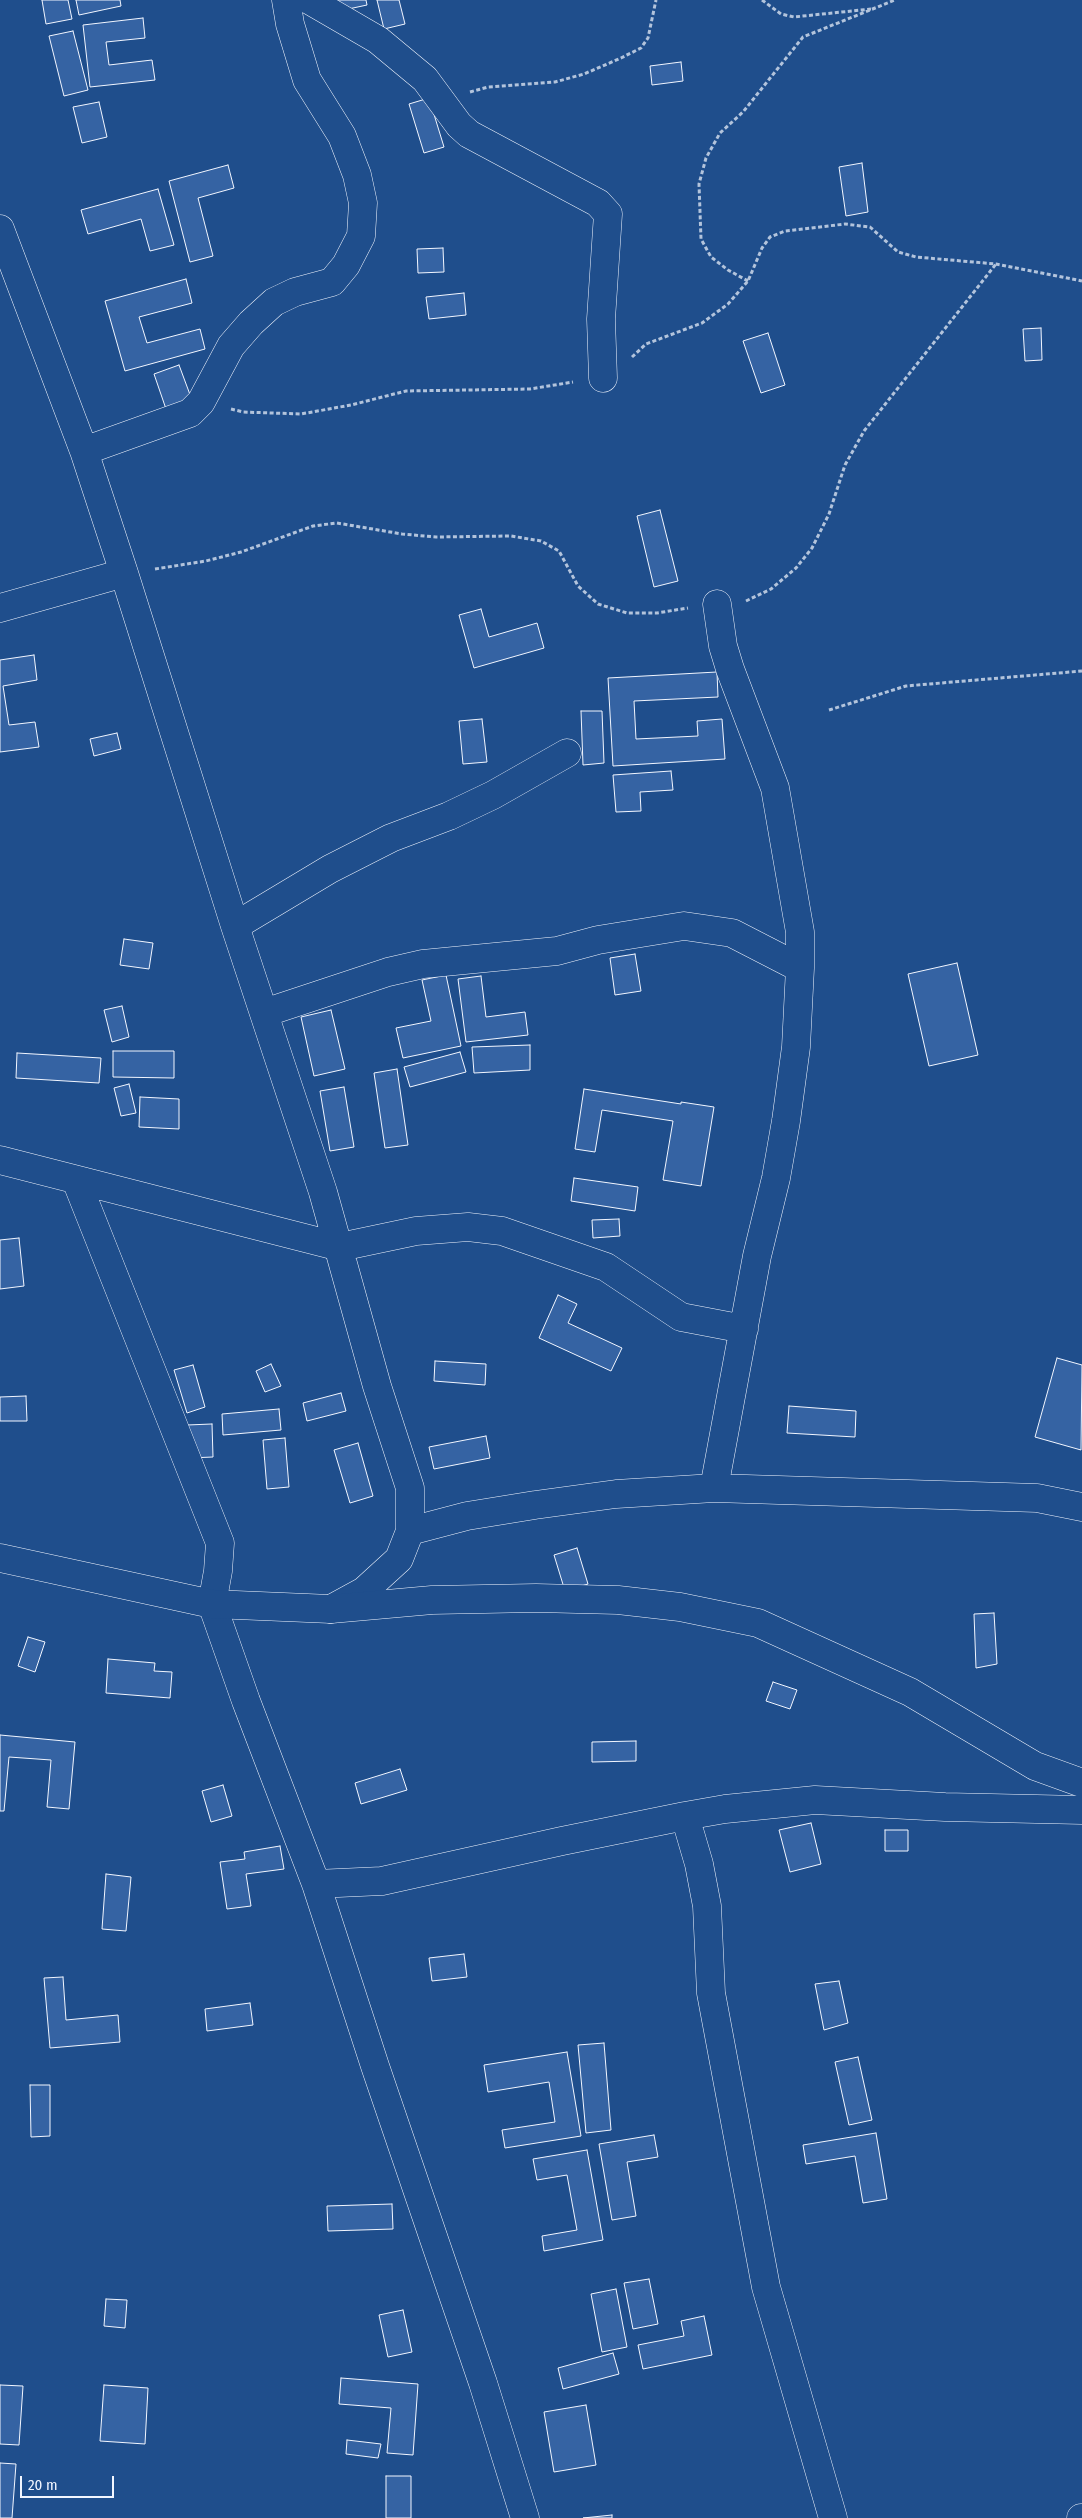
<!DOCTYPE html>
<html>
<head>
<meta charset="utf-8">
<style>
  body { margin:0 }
  #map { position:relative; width:1082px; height:2518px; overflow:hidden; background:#1f4e8c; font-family:"Fira Sans Condensed",sans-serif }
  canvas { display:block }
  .scale { position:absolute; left:20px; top:2476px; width:94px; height:22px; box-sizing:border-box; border:2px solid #f2f6ff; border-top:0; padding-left:6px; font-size:15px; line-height:18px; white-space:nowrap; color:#f2f6ff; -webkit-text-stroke:4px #1f4e8c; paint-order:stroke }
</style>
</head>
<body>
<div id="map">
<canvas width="1082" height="2518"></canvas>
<div class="scale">20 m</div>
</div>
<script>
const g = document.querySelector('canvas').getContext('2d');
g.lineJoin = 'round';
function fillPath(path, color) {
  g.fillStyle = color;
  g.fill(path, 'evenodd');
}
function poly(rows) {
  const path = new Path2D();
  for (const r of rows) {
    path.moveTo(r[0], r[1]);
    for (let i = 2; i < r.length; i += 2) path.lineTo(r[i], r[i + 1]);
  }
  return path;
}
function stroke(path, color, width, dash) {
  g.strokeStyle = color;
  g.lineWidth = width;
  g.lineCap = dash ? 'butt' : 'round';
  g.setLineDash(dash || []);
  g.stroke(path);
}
const building = poly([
  [42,0,68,0,72,19,46,24,42,0],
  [76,0,120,0,121,6,79,15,76,0],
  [337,0,366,0,367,5,339,11,337,0],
  [377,0,399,0,405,24,384,29,377,0],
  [143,18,145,38,106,42,109,65,152,60,155,80,90,87,83,25,143,18],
  [73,31,88,90,64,96,49,36,73,31],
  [681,62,683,81,652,85,650,66,681,62],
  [429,98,444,147,424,153,409,104,429,98],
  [99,102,107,137,82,143,73,107,99,102],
  [862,163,868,212,846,216,839,167,862,163],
  [228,165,234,188,198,198,213,256,190,262,169,181,228,165],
  [158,189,174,245,150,251,141,219,88,234,81,210,158,189],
  [443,248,444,272,418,273,417,249,443,248],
  [186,279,192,303,139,317,147,343,200,329,205,349,125,371,105,301,186,279],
  [464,293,466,315,429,319,426,297,464,293],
  [1041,328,1042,360,1025,361,1023,329,1041,328],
  [768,333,785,385,761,393,743,341,768,333],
  [179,365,192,400,166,409,154,374,179,365],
  [660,510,678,581,654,587,637,516,660,510],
  [481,609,489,637,537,623,544,648,474,668,459,615,481,609],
  [34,655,37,680,3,686,9,725,35,722,39,747,0,752,0,660,34,655],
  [717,672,718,697,634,701,636,739,698,736,697,721,722,719,725,759,613,766,608,678,717,672],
  [581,711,602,711,604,763,583,765,581,711],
  [482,719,487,762,463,764,459,721,482,719],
  [117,733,121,749,94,756,90,739,117,733],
  [671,771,673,790,640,792,641,811,616,812,613,775,671,771],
  [124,939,153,943,149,969,120,965,124,939],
  [635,954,641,991,615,995,610,958,635,954],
  [957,963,978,1055,929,1066,908,974,957,963],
  [446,975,461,1046,403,1058,396,1028,431,1021,422,980,446,975],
  [481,976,486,1017,525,1012,528,1035,466,1042,458,979,481,976],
  [122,1006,129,1037,112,1042,104,1010,122,1006],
  [331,1010,345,1069,314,1076,301,1017,331,1010],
  [530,1045,530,1070,474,1073,472,1047,530,1045],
  [113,1051,174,1051,174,1078,113,1077,113,1051],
  [460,1052,466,1072,410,1087,404,1067,460,1052],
  [17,1053,101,1058,99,1083,16,1078,17,1053],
  [397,1069,408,1145,385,1148,374,1073,397,1069],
  [129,1084,136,1113,121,1116,114,1088,129,1084],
  [344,1087,354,1147,330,1151,320,1091,344,1087],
  [584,1089,681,1104,681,1102,714,1107,701,1186,663,1180,673,1121,602,1110,595,1152,575,1149,584,1089],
  [140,1097,179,1099,179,1129,139,1127,140,1097],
  [574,1178,638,1187,635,1211,571,1201,574,1178],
  [619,1219,620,1236,593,1238,592,1220,619,1219],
  [19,1238,24,1286,0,1289,0,1240,19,1238],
  [558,1295,577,1304,568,1323,622,1348,611,1371,539,1338,558,1295],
  [1057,1358,1082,1365,1081,1450,1035,1437,1057,1358],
  [435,1361,486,1364,485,1385,434,1381,435,1361],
  [271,1364,281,1386,265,1392,256,1371,271,1364],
  [193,1365,205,1407,187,1413,174,1370,193,1365],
  [341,1393,346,1411,307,1421,303,1403,341,1393],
  [26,1396,27,1421,0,1421,0,1397,26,1396],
  [789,1406,856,1411,855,1437,787,1433,789,1406],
  [279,1409,281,1430,223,1435,222,1414,279,1409],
  [212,1424,213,1457,189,1458,187,1425,212,1424],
  [486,1436,490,1458,434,1469,429,1447,486,1436],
  [285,1438,289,1487,267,1489,263,1440,285,1438],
  [358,1443,373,1496,350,1503,334,1450,358,1443],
  [577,1548,588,1584,565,1591,554,1555,577,1548],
  [994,1613,997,1664,976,1668,974,1614,994,1613],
  [28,1637,45,1642,35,1672,18,1666,28,1637],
  [108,1659,155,1663,154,1671,172,1672,170,1698,106,1693,108,1659],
  [773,1682,797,1690,790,1709,766,1701,773,1682],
  [0,1735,75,1742,69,1809,47,1807,51,1760,9,1757,4,1811,0,1811,0,1735],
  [636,1741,636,1761,592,1762,592,1742,636,1741],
  [400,1769,407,1790,361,1804,355,1783,400,1769],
  [223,1785,232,1816,211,1822,202,1791,223,1785],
  [811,1823,821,1864,790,1872,779,1830,811,1823],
  [885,1830,908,1830,908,1851,885,1851,885,1830],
  [280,1846,284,1869,246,1874,251,1906,227,1909,220,1862,245,1859,244,1852,280,1846],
  [106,1874,131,1877,126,1931,102,1929,106,1874],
  [464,1954,467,1977,432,1981,429,1958,464,1954],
  [63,1977,66,2020,118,2015,120,2042,50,2048,44,1978,63,1977],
  [839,1981,848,2023,824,2030,815,1984,839,1981],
  [250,2003,253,2025,207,2031,205,2009,250,2003],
  [604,2043,611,2130,586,2133,578,2045,604,2043],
  [567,2052,581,2136,505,2148,502,2130,555,2122,549,2082,488,2092,484,2065,567,2052],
  [858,2057,872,2120,849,2125,835,2062,858,2057],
  [30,2085,50,2085,50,2136,31,2137,30,2085],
  [876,2133,887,2199,863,2203,855,2156,806,2164,803,2145,876,2133],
  [654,2135,658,2157,627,2162,636,2216,612,2220,599,2144,654,2135],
  [587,2150,603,2240,544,2251,542,2236,577,2230,567,2175,537,2180,533,2159,587,2150],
  [392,2204,393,2229,328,2231,327,2206,392,2204],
  [649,2279,658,2324,633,2329,624,2283,649,2279],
  [616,2289,627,2347,602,2352,591,2294,616,2289],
  [106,2299,127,2300,125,2328,104,2326,106,2299],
  [403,2310,412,2352,388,2357,379,2315,403,2310],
  [704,2316,712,2355,643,2369,638,2345,684,2336,681,2321,704,2316],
  [613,2353,619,2374,563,2389,558,2368,613,2353],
  [341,2378,418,2384,413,2455,387,2453,391,2408,339,2404,341,2378],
  [0,2385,23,2386,19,2445,0,2444,0,2385],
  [104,2385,148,2388,145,2444,100,2441,104,2385],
  [586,2405,596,2465,554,2472,544,2412,586,2405],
  [347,2440,381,2444,378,2458,346,2454,347,2440],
  [0,2463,16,2464,12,2518,0,2518,0,2463],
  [386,2476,411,2476,411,2518,386,2518,386,2476],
  [612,2515,612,2518,583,2518,612,2515]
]);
fillPath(building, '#3563a3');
stroke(building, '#f2f6ff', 1);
const minor = poly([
  [309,0,378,40,425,79,459,125,469,134,598,203,608,214,601,319,603,378],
  [0,229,84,451,124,573,235,926,323,1192,377,1386,410,1488,410,1531,399,1559,364,1591,331,1609],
  [84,451,190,413,201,402,231,346,251,323,274,302,295,292,332,282,346,265,361,236,363,203,357,175,342,136,307,80,290,24,286,0],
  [0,608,124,573],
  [235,926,330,869,391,838,449,816,493,795,567,753],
  [264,1013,388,972,423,964,557,951,598,940,684,926,732,933,800,968],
  [0,1160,340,1247,416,1231,468,1227,502,1231,606,1267,681,1317,744,1329],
  [76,1180,220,1543,218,1571,212,1604,246,1701,316,1884,375,2066,483,2383,525,2518],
  [714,1488,757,1256,776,1178,786,1121,796,1047,800,968,800,932,775,788,730,669,723,646,717,604],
  [410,1531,467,1516,535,1505,616,1494,714,1488,1037,1498,1082,1507],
  [685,1816,699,1864,707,1906,711,1993,766,2287,833,2518],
  [316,1884,382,1881,562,1841,685,1816,725,1809,815,1800,945,1807,1082,1810],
  [1081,2518,1082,2518]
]);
const tertiary = poly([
  [0,1558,212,1604,331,1609,432,1600,536,1598,618,1600,680,1607,758,1623,910,1692,1035,1766,1082,1783]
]);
stroke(minor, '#f2f6ff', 29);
stroke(tertiary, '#f2f6ff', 29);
stroke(poly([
  [762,0,781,14,794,17,871,9],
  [470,92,488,87,555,82,584,74,621,58,641,48,648,38,656,0],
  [748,281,728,270,711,257,701,239,699,184,706,158,720,133,743,112,803,37,895,0],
  [632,357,646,344,702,323,728,304,748,281,762,248,770,237,785,231,845,224,870,227,898,252,916,257,996,264,1082,281],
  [231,409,243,412,301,414,351,405,406,391,530,389,573,382],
  [155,569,206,561,241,552,313,526,337,523,402,534,436,537,511,536,541,541,559,551,578,586,598,604,627,613,657,613,688,608],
  [746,601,771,589,796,568,812,548,829,514,845,465,864,431,996,264],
  [829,710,906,686,1082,671]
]), '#b3c4dc', 3, [4, 2.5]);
stroke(minor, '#1f4e8c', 28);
stroke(tertiary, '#1f4e8c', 28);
</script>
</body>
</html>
